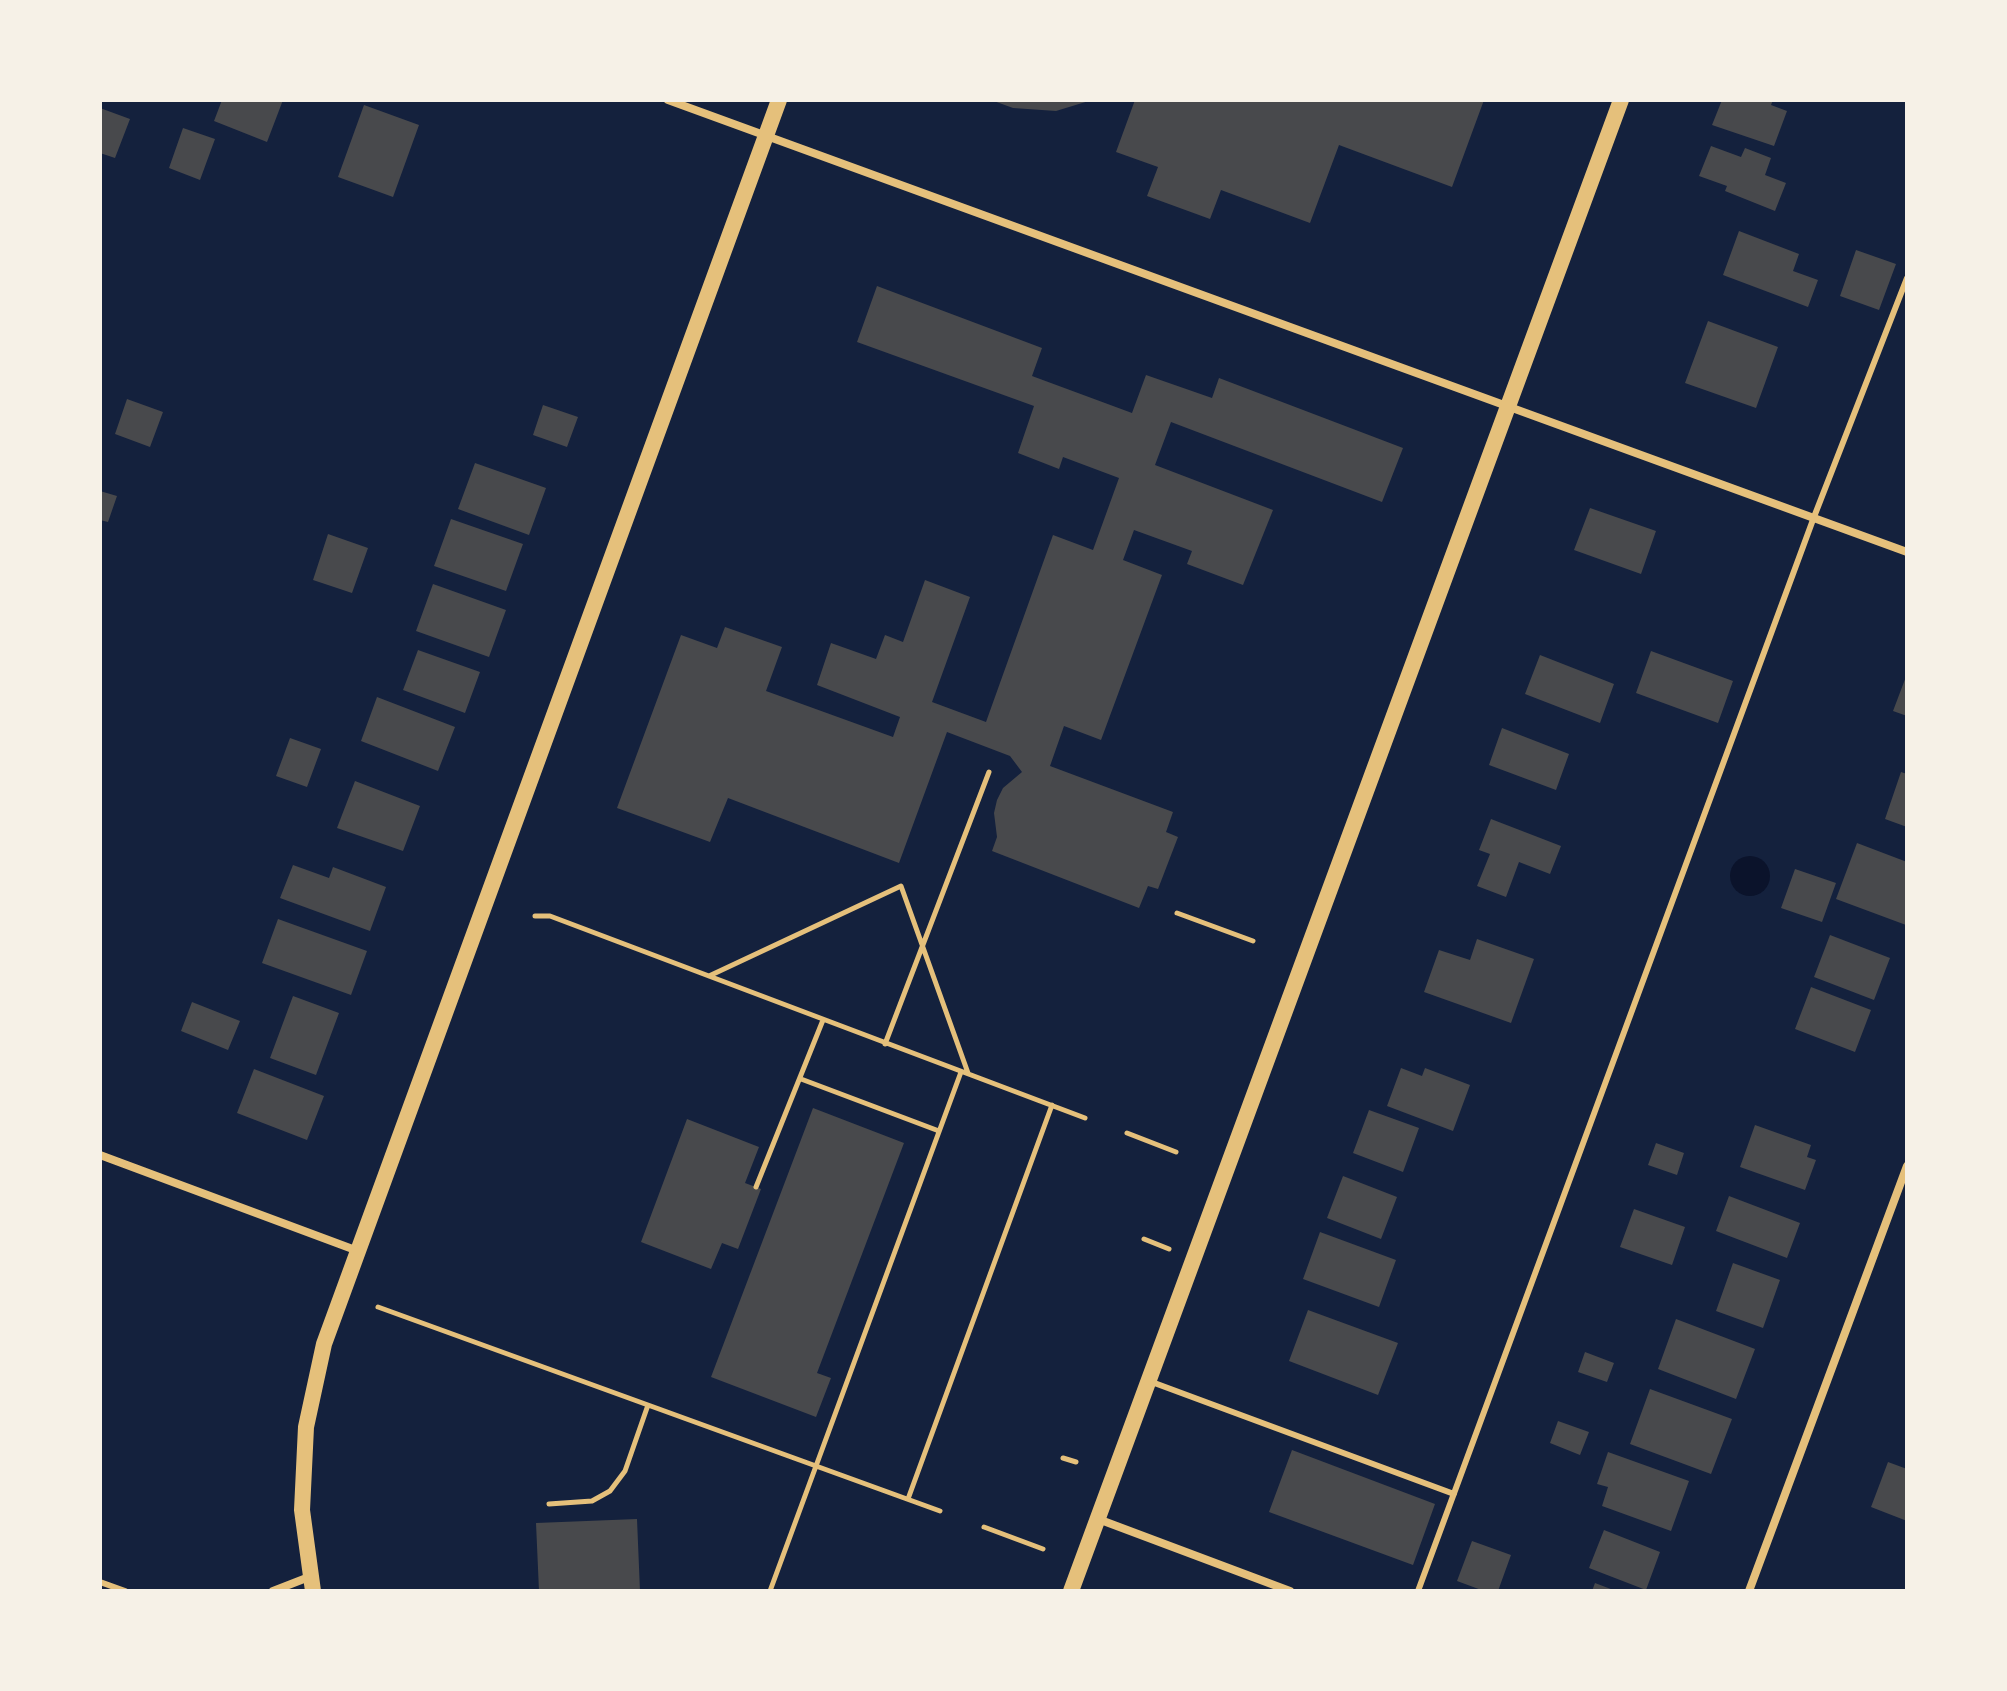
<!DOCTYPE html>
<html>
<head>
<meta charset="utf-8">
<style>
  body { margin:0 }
  #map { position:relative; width:2007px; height:1691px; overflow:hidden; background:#14213d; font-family:"Roboto Condensed",sans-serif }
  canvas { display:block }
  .frame { position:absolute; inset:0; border:102px solid #f6f1e7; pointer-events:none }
</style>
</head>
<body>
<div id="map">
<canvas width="2007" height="1691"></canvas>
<div class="frame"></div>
</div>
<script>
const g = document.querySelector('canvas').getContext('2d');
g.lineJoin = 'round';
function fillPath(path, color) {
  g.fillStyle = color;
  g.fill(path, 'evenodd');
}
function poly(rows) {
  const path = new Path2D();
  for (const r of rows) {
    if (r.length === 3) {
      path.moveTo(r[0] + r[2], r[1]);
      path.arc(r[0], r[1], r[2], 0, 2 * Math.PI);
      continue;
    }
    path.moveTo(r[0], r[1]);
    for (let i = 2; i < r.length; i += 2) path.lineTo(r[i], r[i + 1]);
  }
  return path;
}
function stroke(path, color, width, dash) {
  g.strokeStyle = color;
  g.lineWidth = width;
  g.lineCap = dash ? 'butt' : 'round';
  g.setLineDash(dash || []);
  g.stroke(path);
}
fillPath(poly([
  [1750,876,20]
]), '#0b132b');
fillPath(poly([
  [222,100,283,100,267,142,214,121],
  [991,100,1092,100,1056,111,1013,108],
  [1135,100,1484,100,1452,187,1339,145,1310,223,1221,190,1210,219,1147,196,1158,167,1116,152],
  [1722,100,1773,100,1771,105,1787,111,1774,146,1712,125],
  [364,105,419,125,393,197,338,177],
  [100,108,130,119,115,158,100,153],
  [183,128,215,139,200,180,169,168],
  [1711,146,1741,157,1745,148,1771,158,1765,175,1786,183,1775,211,1725,191,1727,186,1699,176],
  [1739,231,1799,254,1793,271,1818,280,1808,307,1723,275],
  [1856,250,1896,264,1879,310,1840,296],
  [877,286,1042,348,1032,376,1132,413,1146,375,1212,398,1219,378,1403,448,1382,502,1171,422,1155,465,1273,510,1243,585,1187,564,1192,551,1134,530,1123,560,1162,575,1101,740,1064,726,1050,766,1173,812,1166,832,1178,837,1158,889,1148,886,1139,908,992,851,997,837,994,813,997,800,1003,788,1022,772,1010,756,947,732,899,863,728,798,710,842,617,808,681,635,717,648,725,627,782,647,766,691,893,737,900,717,817,685,831,643,876,659,885,635,903,642,925,580,970,597,932,702,986,722,1053,535,1093,550,1119,478,1063,457,1059,469,1018,453,1034,406,857,342],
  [1708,321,1778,347,1756,408,1685,383],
  [127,399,163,412,150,447,115,434],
  [543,405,578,417,567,447,533,435],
  [475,463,546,488,529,535,458,509],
  [100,491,117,496,108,522,100,520],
  [1590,508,1656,531,1641,574,1574,550],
  [451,519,523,544,506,591,434,566],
  [328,534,368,548,352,593,313,580],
  [433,584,506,610,489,657,416,631],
  [418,650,480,672,465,713,403,690],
  [1651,651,1733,681,1718,723,1636,693],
  [1540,655,1614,684,1600,723,1525,694],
  [1907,674,1907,716,1893,711],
  [377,697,455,727,438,771,361,741],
  [1502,728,1569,754,1556,790,1489,765],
  [290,738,321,749,307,787,276,776],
  [1901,772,1907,774,1907,827,1885,819],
  [355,781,420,806,403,851,337,828],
  [1491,819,1561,846,1550,874,1519,862,1506,897,1477,886,1490,854,1479,850],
  [1857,843,1907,862,1906,925,1836,899],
  [293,865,329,878,333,867,386,887,370,931,280,898],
  [1795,869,1836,883,1822,922,1781,908],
  [278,919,367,951,351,995,262,963],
  [1830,935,1890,958,1874,1000,1814,977],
  [1477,939,1534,959,1511,1023,1424,992,1439,950,1470,960],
  [1811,987,1871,1010,1855,1052,1795,1029],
  [293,996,339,1013,316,1075,270,1058],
  [192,1002,240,1021,228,1050,181,1031],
  [1401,1068,1422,1076,1425,1068,1470,1085,1453,1131,1387,1106],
  [254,1069,324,1096,307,1140,237,1113],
  [813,1108,904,1143,817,1373,831,1378,816,1417,711,1377],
  [1369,1110,1419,1128,1403,1172,1353,1153],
  [687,1119,759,1147,745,1183,761,1189,738,1249,722,1243,711,1269,641,1242],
  [1755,1125,1811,1145,1807,1157,1816,1160,1805,1190,1740,1167],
  [1656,1143,1684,1153,1677,1175,1648,1165],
  [1343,1176,1397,1197,1381,1239,1327,1218],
  [1729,1196,1800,1223,1787,1258,1716,1231],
  [1634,1209,1685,1227,1672,1265,1620,1247],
  [1320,1232,1396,1260,1379,1307,1303,1279],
  [1733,1263,1780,1280,1763,1328,1716,1311],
  [1308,1310,1398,1343,1378,1395,1289,1361],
  [1676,1319,1755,1349,1736,1399,1658,1369],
  [1585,1352,1614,1363,1607,1382,1578,1372],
  [1650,1389,1732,1419,1711,1474,1630,1444],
  [1558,1421,1589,1432,1580,1455,1550,1443],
  [1292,1450,1435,1504,1413,1565,1269,1512],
  [1608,1452,1689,1481,1671,1531,1602,1506,1608,1487,1597,1484],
  [1888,1462,1907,1469,1907,1521,1871,1507],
  [637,1519,640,1591,539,1591,536,1523],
  [1604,1530,1660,1552,1646,1590,1589,1568],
  [1472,1541,1511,1555,1498,1591,1484,1591,1457,1581],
  [1595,1583,1616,1591,1592,1591]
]), '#48494c');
stroke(poly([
  [1177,913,1253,941],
  [535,916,550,916,1085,1118],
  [709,976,901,886,968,1073],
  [885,1044,989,772],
  [801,1079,939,1131],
  [1127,1133,1176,1152],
  [756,1187,823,1020],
  [1144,1239,1169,1249],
  [378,1307,940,1511],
  [1063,1458,1076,1462],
  [908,1499,1052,1105],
  [549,1504,592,1501,610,1491,625,1471,648,1405],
  [984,1527,1043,1549],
  [770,1591,961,1072]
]), '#e5c07b', 5);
stroke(poly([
  [1149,1381,1454,1494],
  [100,1582,125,1591],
  [1418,1591,1814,517,1907,278]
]), '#e5c07b', 6);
stroke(poly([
  [668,100,1907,552],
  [100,1155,358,1251],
  [1098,1519,1290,1591],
  [273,1591,309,1577],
  [1749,1591,1907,1166]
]), '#e5c07b', 8);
stroke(poly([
  [313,1591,302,1510,306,1427,324,1344,779,100],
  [1071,1591,1621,100]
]), '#e5c07b', 16);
</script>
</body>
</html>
